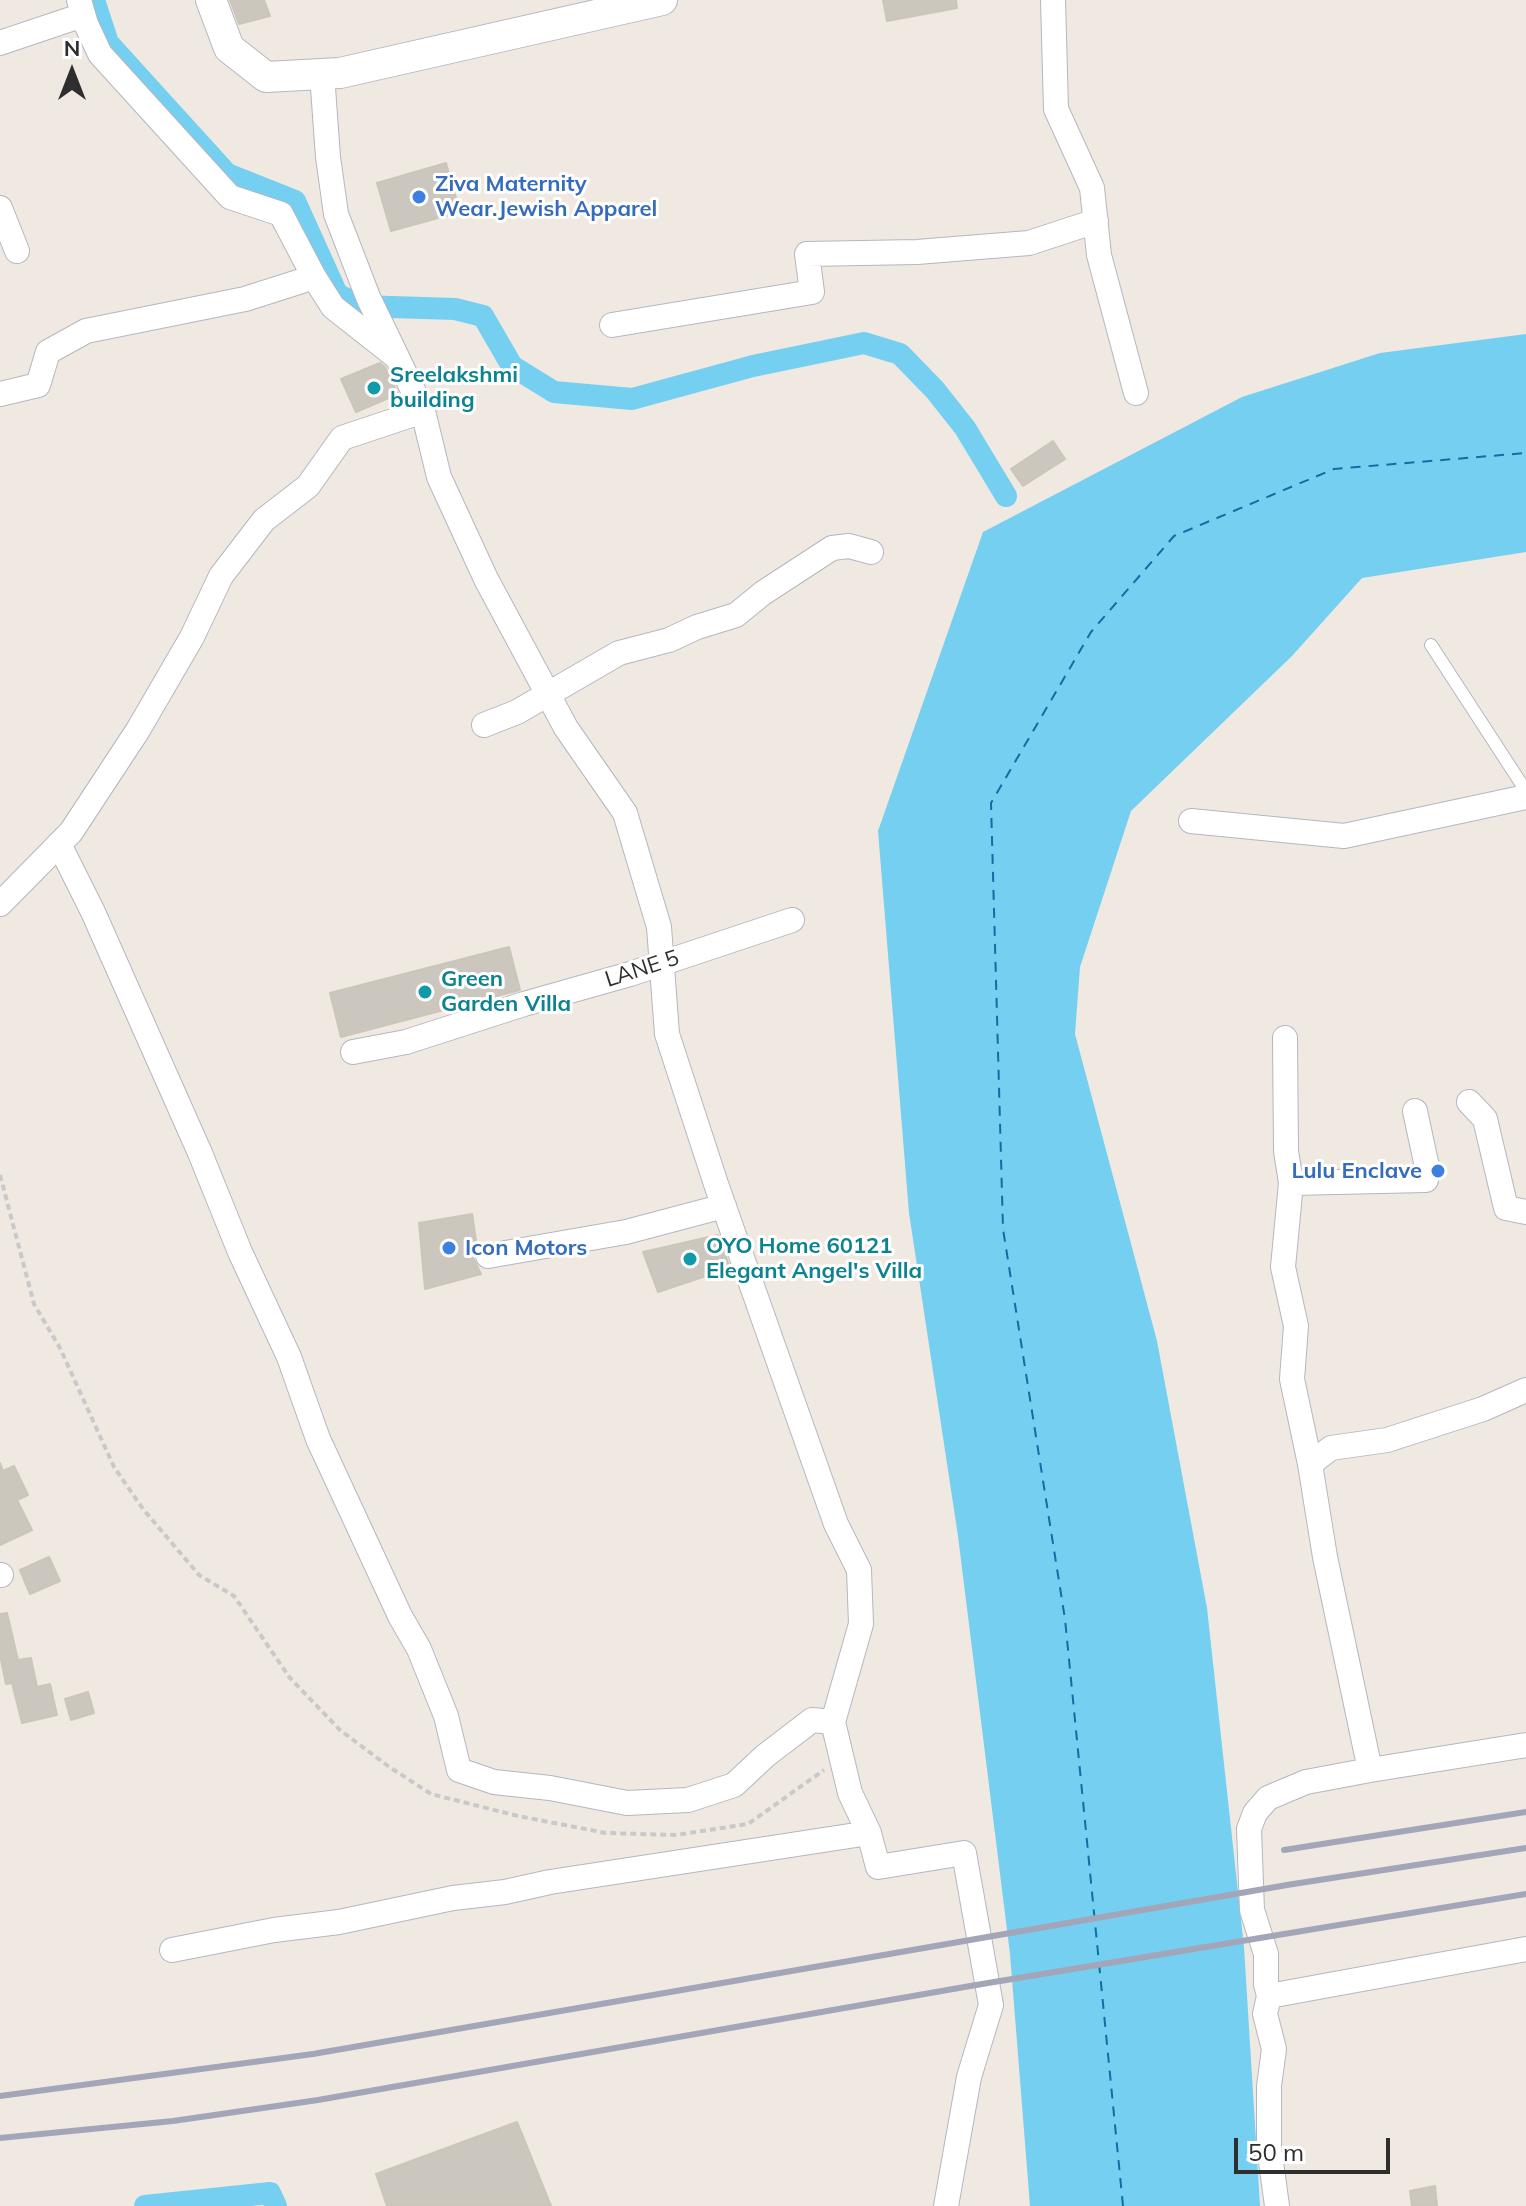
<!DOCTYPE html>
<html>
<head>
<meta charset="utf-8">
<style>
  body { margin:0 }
  #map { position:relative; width:1526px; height:2206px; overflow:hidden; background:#efe9e1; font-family:Mulish,sans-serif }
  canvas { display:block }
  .north { position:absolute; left:32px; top:32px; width:80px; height:80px; -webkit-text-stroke:6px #fff; paint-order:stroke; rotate:0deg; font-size:22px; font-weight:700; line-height:32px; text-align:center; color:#2e2e2e }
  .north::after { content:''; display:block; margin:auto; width:28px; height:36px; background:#2e2e2e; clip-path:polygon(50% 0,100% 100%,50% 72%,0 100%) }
  .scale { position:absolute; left:1234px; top:2138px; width:156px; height:36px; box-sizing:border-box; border:4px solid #2e2e2e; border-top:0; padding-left:10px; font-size:24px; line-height:28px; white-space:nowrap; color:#2e2e2e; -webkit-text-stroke:6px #fff; paint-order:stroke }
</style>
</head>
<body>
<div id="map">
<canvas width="1526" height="2206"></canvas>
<div class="north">N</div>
<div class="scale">50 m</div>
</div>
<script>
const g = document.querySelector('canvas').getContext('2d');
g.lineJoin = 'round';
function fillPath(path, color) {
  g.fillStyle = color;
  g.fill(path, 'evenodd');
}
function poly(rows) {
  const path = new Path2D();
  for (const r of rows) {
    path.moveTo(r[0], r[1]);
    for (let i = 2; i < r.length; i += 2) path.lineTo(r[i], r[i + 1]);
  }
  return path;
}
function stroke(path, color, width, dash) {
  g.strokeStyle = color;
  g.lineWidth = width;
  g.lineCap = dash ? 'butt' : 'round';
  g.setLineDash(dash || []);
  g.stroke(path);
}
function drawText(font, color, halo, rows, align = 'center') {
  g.font = font + ' Mulish,sans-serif';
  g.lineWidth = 6;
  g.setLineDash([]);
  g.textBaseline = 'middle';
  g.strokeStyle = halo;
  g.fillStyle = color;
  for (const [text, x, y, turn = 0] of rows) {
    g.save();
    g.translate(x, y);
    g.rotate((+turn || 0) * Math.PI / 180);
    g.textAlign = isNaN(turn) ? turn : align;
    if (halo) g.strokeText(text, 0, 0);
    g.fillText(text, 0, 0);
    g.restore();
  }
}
fillPath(poly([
  [1526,334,1526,552,1362,578,1292,656,1131,811,1080,967,1075,1034,1157,1341,1207,1608,1244,1947,1260,2206,1030,2206,1010,1954,958,1536,909,1213,878,831,983,532,1242,397,1380,353]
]), '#75cff0');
stroke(poly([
  [94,0,108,43,227,174,295,201,337,294,359,306,455,309,483,316,512,366,554,392,632,399,753,366,864,343,900,354,935,390,965,428,1006,496],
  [145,2206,270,2193,276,2206]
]), '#75cff0', 22);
stroke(poly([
  [1123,2206,1065,1619,1003,1229,991,803,1091,632,1174,536,1334,469,1526,453]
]), '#0d6fa3', 2, [10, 8]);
const building = poly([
  [230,0,264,0,270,16,239,24,230,0],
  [883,0,956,0,957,8,887,21,883,0],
  [446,163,460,212,391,231,377,183,446,163],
  [380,363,385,367,398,394,356,412,341,379,380,363],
  [1053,441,1065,459,1023,486,1011,469,1053,441],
  [509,947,520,990,341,1037,330,993,509,947],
  [472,1214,477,1247,473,1258,481,1274,425,1289,419,1223,472,1214],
  [718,1235,730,1268,658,1292,643,1252,718,1235],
  [0,1463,3,1471,14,1466,28,1495,17,1500,32,1530,0,1545,0,1463],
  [49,1557,60,1581,30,1594,20,1570,49,1557],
  [7,1613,18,1660,31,1658,37,1687,50,1684,57,1715,22,1723,12,1683,6,1684,0,1655,0,1614,7,1613],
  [88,1692,94,1713,71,1720,65,1699,88,1692],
  [517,2122,551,2206,387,2206,376,2174,517,2122],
  [1435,2186,1437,2206,1412,2206,1410,2191,1435,2186]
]);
fillPath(building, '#cbc7bf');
stroke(building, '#cbc5ba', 2);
const service = poly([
  [1431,645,1526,791]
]);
const minor = poly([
  [79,0,86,24,100,54,230,197,281,214,314,277,333,307,394,355],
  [1053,0,1056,109,1092,188,1099,255,1136,393],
  [0,43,83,15],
  [0,208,17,251],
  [612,325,812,292,807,254,917,252,1029,243,1096,221],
  [0,394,38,385,48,352,86,331,245,299,314,277],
  [423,411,439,477,486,579,566,728,625,813,659,927,667,1034,716,1184,836,1524,859,1570,861,1624,833,1722,850,1793,869,1833,878,1867,964,1853,991,2005,969,2077,946,2206],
  [484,725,517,712,619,653,669,640,697,627,736,615,763,593,832,548,849,546,871,552],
  [1191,821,1344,836,1526,797],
  [59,844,93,912,200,1153,240,1252,289,1357,318,1439,400,1616,419,1649,446,1716,459,1770,494,1782,550,1788,627,1803,688,1800,734,1785,765,1756,812,1720,833,1722],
  [0,904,71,832,138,730,192,637,221,576,264,520,308,486,342,438,423,411,368,297,336,214,328,157,322,74],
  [1285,1038,1286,1151,1291,1183,1283,1267,1296,1326,1292,1379,1310,1464,1331,1448,1387,1440,1483,1409,1526,1390],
  [353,1052,406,1042,524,1004,630,974,792,920],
  [1469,1102,1485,1119,1506,1208,1526,1212],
  [1291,1183,1426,1180,1427,1167,1415,1111],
  [488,1256,626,1232,724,1206],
  [1310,1464,1325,1557,1370,1770,1526,1745],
  [0,1575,1,1575],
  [172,1950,274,1930,339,1922,453,1898,505,1892,550,1882,869,1833],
  [1269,1996,1526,1949],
  [1277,2206,1269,2147,1269,2086,1274,2049,1265,2014,1269,1996,1266,1984,1266,1954,1252,1910,1249,1829,1255,1813,1268,1798,1306,1782,1370,1770]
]);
const tertiary = poly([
  [211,0,229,48,266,77,340,73,662,0]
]);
stroke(service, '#b4b7c1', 14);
stroke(minor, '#b4b7c1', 26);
stroke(tertiary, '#b4b7c1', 32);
stroke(poly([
  [0,1175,34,1304,60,1348,114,1467,143,1509,199,1575,234,1596,290,1678,340,1730,388,1766,431,1794,518,1816,606,1833,676,1835,748,1824,824,1770]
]), '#c9c9c9', 4, [6, 4]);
stroke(service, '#fff', 12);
stroke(minor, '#fff', 24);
stroke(tertiary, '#fff', 30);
stroke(poly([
  [1284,1850,1526,1812],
  [0,2096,313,2054,1287,1885,1526,1848],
  [0,2138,173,2121,318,2100,976,1985,1526,1894]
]), '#a3a6b8', 6);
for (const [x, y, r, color] of [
  [419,197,8,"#3f7fe0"],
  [374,388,8,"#0f9aa8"],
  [425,992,8,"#0f9aa8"],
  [1438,1171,8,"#3f7fe0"],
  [449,1248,8,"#3f7fe0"],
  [690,1259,8,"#0f9aa8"]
]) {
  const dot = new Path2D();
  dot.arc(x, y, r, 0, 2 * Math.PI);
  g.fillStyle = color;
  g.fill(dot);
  stroke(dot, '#fff', 3);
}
drawText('bold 22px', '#366cbe', '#fff', [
  ["Ziva Maternity",435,184],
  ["Wear.Jewish Apparel",435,209],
  ["Lulu Enclave",1422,1171,"right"],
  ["Icon Motors",465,1248]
], 'left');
drawText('bold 22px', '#0d838f', '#fff', [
  ["Sreelakshmi",390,375],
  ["building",390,400],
  ["Green",441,979],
  ["Garden Villa",441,1004],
  ["OYO Home 60121",706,1246],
  ["Elegant Angel's Villa",706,1271]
], 'left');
drawText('22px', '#2e2e2e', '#fff', [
  ["LANE 5",642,969,-18]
]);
</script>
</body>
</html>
